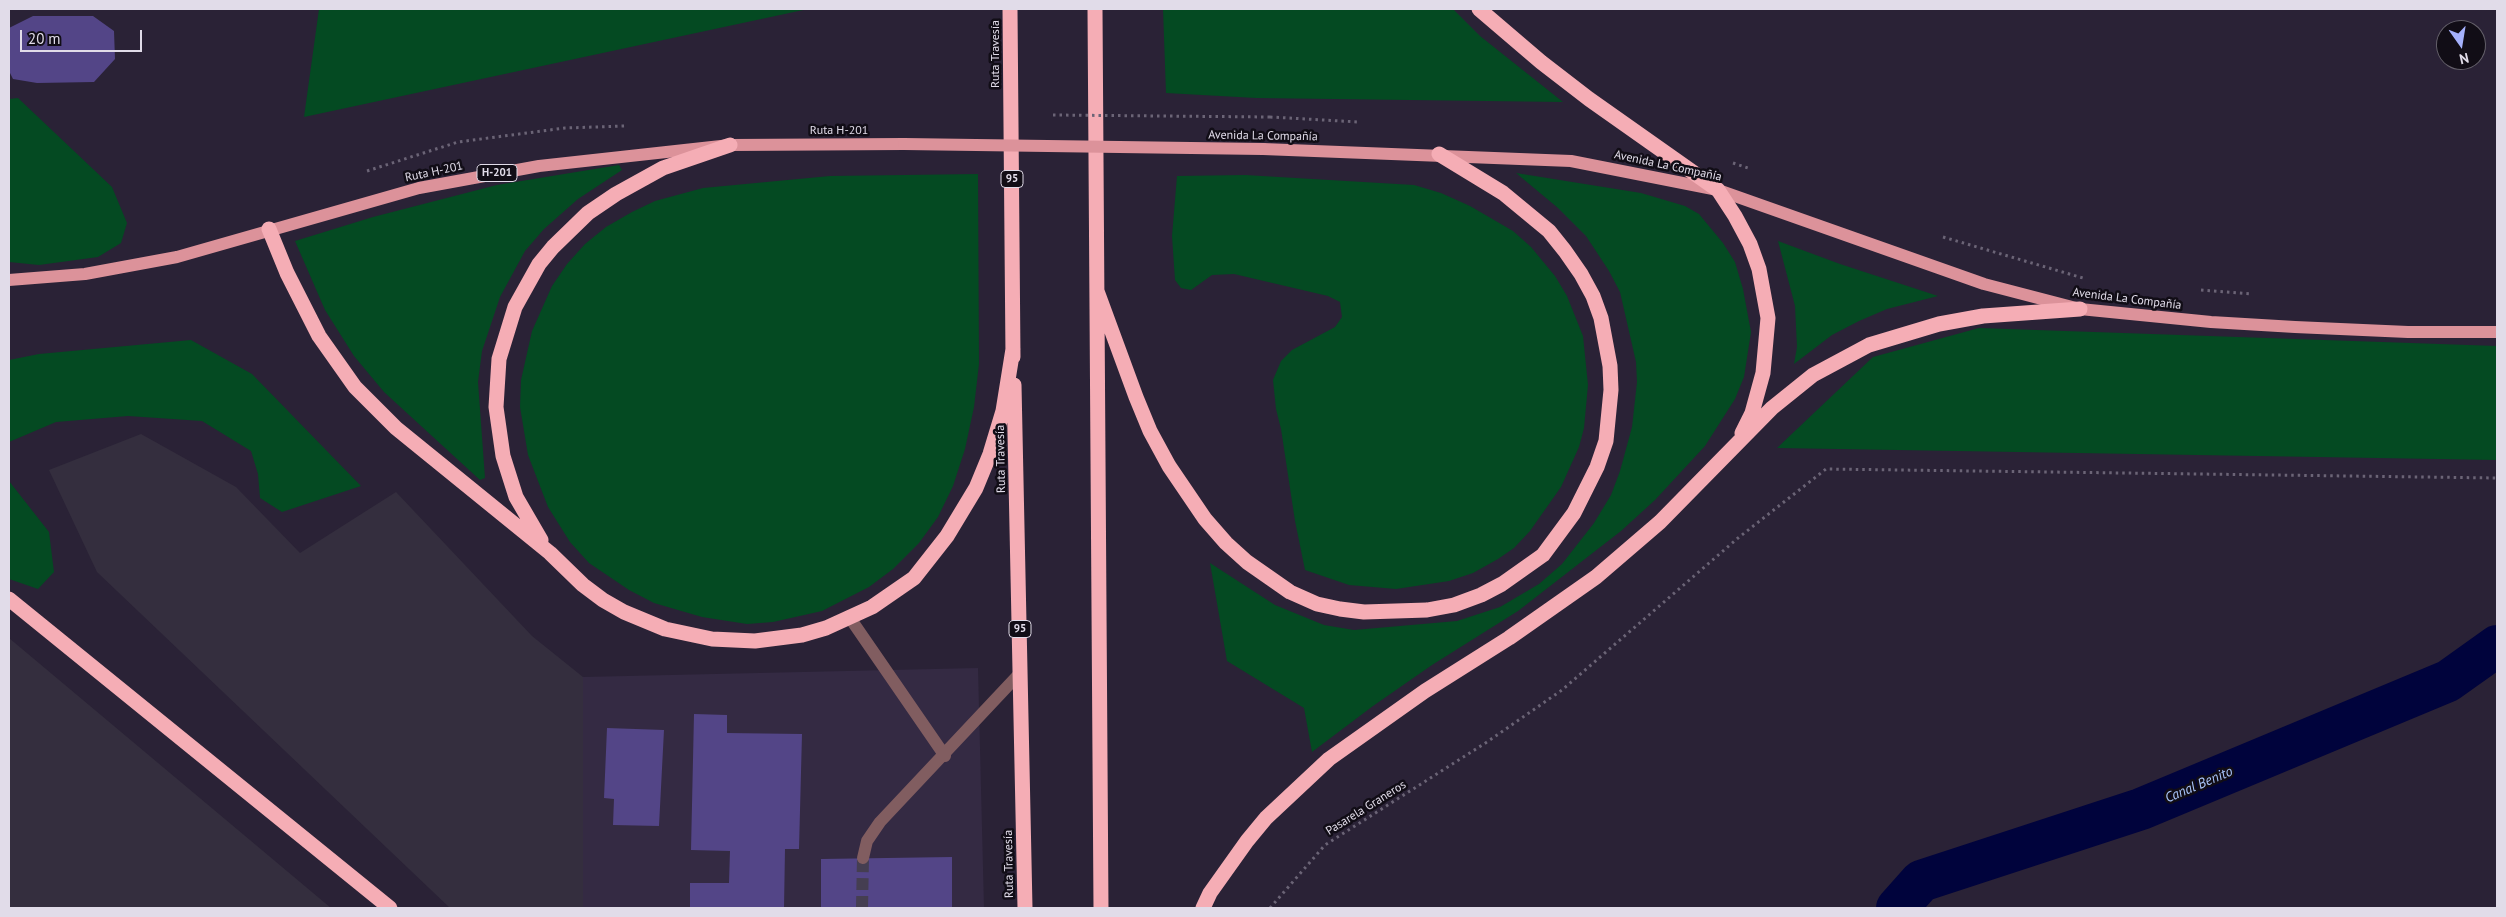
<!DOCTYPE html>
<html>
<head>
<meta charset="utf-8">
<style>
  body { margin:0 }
  #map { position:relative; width:2506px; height:917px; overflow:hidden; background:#2a2236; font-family:"PT Sans",sans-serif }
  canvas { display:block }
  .frame { position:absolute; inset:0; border:10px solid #e1dce9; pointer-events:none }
  .north { position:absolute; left:2436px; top:20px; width:50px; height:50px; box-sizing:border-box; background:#110d16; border:1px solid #64606a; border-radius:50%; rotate:167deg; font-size:14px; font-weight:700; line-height:20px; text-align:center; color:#e1dce9 }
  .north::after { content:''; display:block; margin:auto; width:18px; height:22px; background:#a5b1fc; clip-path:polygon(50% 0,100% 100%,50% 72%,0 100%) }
  .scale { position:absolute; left:20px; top:30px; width:122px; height:22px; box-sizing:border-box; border:2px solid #e1dce9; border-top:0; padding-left:6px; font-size:15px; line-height:18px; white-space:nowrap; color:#e1dce9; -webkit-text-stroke:4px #110d16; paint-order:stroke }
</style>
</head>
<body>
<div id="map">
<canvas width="2506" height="917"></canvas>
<div class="frame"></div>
<div class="north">N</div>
<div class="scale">20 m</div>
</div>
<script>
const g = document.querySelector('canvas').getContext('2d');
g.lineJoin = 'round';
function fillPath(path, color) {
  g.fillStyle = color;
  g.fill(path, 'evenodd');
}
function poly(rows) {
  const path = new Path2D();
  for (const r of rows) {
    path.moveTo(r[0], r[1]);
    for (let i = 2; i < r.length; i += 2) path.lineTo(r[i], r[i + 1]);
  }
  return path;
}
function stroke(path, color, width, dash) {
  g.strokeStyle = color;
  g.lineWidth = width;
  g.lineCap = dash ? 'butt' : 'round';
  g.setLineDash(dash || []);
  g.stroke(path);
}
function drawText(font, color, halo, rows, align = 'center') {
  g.font = font + ' "PT Sans",sans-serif';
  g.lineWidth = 5;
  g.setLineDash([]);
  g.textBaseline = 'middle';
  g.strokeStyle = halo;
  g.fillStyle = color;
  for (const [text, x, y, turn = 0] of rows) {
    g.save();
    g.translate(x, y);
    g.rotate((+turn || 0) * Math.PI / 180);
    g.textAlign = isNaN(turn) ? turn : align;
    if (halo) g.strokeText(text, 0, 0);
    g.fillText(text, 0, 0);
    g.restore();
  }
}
fillPath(poly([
  [978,668,984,908,583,908,583,677]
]), '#342a43');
fillPath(poly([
  [141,434,236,487,300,553,396,492,532,636,583,677,583,908,450,908,97,572,49,470],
  [9,638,331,908,9,908]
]), '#342e3e');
fillPath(poly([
  [319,9,808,9,304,117],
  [1163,9,1453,9,1480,36,1563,102,1256,98,1166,93],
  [18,98,112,187,127,223,121,243,98,257,39,265,9,262,9,99],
  [619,165,622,170,578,199,544,229,525,251,500,297,482,351,478,382,485,478,480,480,384,392,354,356,325,310,295,241,373,217,497,185],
  [1516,173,1641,193,1685,206,1699,214,1723,243,1735,262,1743,289,1751,332,1744,377,1735,399,1705,446,1655,500,1621,531,1518,611,1432,665,1373,706,1312,752,1304,708,1227,661,1210,563,1275,605,1324,625,1354,630,1457,621,1500,607,1539,584,1562,564,1594,523,1611,495,1620,471,1632,427,1637,382,1636,362,1620,292,1609,271,1586,236,1558,208],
  [978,174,979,364,974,407,965,449,953,486,938,517,919,543,893,569,869,587,822,611,773,622,747,624,702,617,654,603,629,590,589,563,570,542,548,507,528,455,520,407,521,380,532,331,552,286,567,264,585,244,606,227,632,212,655,201,703,188,830,176],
  [1245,175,1414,185,1441,193,1470,206,1513,231,1531,247,1555,276,1567,296,1583,336,1588,385,1584,428,1579,447,1561,487,1530,531,1514,548,1498,559,1473,573,1449,581,1396,589,1349,585,1305,570,1295,521,1281,429,1276,409,1273,380,1281,361,1292,350,1335,327,1342,317,1340,302,1328,296,1234,274,1212,275,1191,290,1181,288,1175,280,1172,236,1177,176],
  [1778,241,1840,264,1938,296,1887,309,1859,321,1832,335,1794,364,1797,347,1795,306],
  [1979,328,2497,346,2497,460,1777,448,1873,357],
  [191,340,252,374,361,486,282,512,260,498,258,474,251,451,202,421,128,416,56,422,9,442,9,360,39,354],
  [9,481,49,532,54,572,38,589,9,579]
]), '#044a22');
stroke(poly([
  [1897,908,1921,881,2141,809,2448,681,2497,646]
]), '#00033c', 42);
fillPath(poly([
  [33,16,93,16,114,31,115,59,94,82,37,83,13,79,9,71,9,28],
  [694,714,727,715,727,733,802,734,799,849,785,849,784,908,690,908,690,883,729,883,730,851,691,850],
  [607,728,664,730,659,826,613,825,614,799,604,798],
  [952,857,952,908,821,908,821,859]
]), '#534587');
stroke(poly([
  [862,908,863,858]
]), '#453e51', 12, [12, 6]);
stroke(poly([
  [1270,117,1359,122],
  [1733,163,1748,168],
  [367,171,458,142,565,128,625,126],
  [1943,237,2083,278],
  [2201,290,2252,294],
  [1270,908,1325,845,1487,742,1562,690,1738,538,1826,469,2497,478]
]), '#6b6476', 3, [2.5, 4]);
stroke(poly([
  [850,618,945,756],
  [863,858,867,841,880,822,1021,672]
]), '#815d60', 12);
stroke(poly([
  [1263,149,1571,161,1718,190,1984,284,2080,309,2211,322,2295,327,2408,332,2497,332],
  [9,280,85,274,177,257,419,188,539,166,730,145,904,144]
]), '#dc929a', 12);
stroke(poly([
  [1010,9,1013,357],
  [1095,9,1101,908],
  [1479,9,1541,62,1589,99,1718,190,1735,216,1750,244,1759,269,1768,318,1763,373,1752,413,1742,433],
  [269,229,287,273,319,336,355,387,396,428,550,553,583,585,603,600,624,612,665,629,712,639,755,641,802,635,826,628,872,607,914,578,947,536,976,488,990,454,1003,411,1013,349],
  [1097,291,1136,397,1150,431,1169,466,1205,519,1226,543,1247,562,1290,592,1317,604,1340,609,1364,612,1427,610,1454,605,1481,595,1502,584,1543,555,1574,513,1597,467,1606,441,1611,390,1610,366,1601,318,1593,296,1581,274,1565,251,1549,231,1503,193,1439,154],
  [1014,385,1025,908],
  [541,540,516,497,503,456,496,407,499,359,515,307,539,264,553,247,588,213,616,194,663,168,730,145],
  [9,599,390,908],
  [1203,908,1210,893,1247,841,1266,818,1329,759,1425,691,1509,638,1596,577,1660,522,1772,408,1813,375,1869,345,1939,324,1983,316,2080,309]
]), '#f5adb5', 15);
stroke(poly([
  [1053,115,1270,117]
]), '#6b6476', 3, [2.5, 4]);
stroke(poly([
  [904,144,1263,149]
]), '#dc929a', 12);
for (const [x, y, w] of [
  [497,173,40],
  [1012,179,22],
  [1020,629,22]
]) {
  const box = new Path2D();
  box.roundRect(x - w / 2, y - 8.5, w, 17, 4);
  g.fillStyle = '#110d16';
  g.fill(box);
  stroke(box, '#e1dce9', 1);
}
drawText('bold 11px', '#e1dce9', null, [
  ["H-201",497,173],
  ["95",1012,179],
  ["95",1020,629]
]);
drawText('12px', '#e1dce9', '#110d16', [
  ["Ruta Travesía",996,54,-90],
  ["Ruta H-201",839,131],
  ["Avenida La Compañía",1263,136,1],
  ["Avenida La Compañía",1668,166,12],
  ["Ruta H-201",434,172,-12],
  ["Avenida La Compañía",2127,299,7],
  ["Ruta Travesía",1001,459,-91],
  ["Pasarela Graneros",1366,808,-32],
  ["Ruta Travesía",1009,864,-91]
]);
drawText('italic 14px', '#a9c4fa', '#110d16', [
  ["Canal Benito",2199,785,-23]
]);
</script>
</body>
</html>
